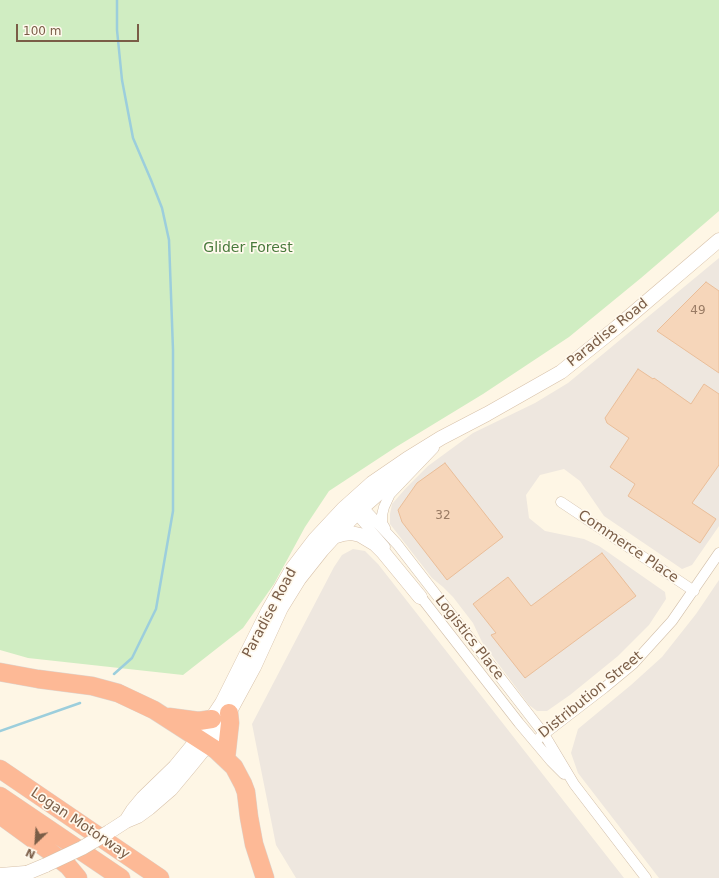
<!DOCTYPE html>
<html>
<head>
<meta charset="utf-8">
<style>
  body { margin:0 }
  #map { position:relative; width:719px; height:878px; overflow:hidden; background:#fef6e5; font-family:"DejaVu Sans",sans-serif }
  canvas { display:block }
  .north { position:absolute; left:16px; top:822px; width:40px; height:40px; -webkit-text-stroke:3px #fff9ed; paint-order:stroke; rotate:205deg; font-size:11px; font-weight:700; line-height:16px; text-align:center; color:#7a5d47 }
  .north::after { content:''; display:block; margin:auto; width:14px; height:18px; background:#7a5d47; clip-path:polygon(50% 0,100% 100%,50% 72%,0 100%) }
  .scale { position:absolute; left:16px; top:24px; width:123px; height:18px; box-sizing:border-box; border:2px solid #7a5d47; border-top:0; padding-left:5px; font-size:12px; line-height:14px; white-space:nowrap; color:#7a5d47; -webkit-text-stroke:3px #fff9ed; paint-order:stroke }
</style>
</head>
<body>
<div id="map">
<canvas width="719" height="878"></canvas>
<div class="north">N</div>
<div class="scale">100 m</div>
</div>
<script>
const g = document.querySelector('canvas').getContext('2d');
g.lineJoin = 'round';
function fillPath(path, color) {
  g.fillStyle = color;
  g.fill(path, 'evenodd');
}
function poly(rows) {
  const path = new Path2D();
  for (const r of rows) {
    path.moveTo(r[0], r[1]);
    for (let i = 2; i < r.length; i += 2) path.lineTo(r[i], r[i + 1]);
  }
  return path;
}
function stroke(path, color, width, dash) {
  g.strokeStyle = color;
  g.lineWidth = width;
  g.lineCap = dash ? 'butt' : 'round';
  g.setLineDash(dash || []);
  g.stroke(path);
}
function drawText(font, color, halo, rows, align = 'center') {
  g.font = font + ' "DejaVu Sans",sans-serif';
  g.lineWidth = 3.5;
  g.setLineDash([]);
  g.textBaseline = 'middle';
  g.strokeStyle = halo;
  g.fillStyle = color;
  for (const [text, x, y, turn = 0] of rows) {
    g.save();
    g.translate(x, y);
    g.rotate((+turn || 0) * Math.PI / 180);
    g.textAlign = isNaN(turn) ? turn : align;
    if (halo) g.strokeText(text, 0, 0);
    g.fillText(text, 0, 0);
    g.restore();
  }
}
fillPath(poly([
  [719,258,719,526,692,565,682,569,604,516,580,481,564,469,540,475,526,495,529,518,545,531,584,539,599,546,665,592,666,599,649,625,618,656,570,695,547,711,537,711,529,705,482,642,473,623,453,597,443,587,432,578,390,524,390,514,392,504,406,488,428,466,473,433,535,403,568,383],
  [353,549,365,551,378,564,624,878,296,878,276,845,252,724,334,567,342,555],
  [719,580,719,878,659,878,578,773,571,753,578,729,631,685,662,657,696,614]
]), '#eee7df');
fillPath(poly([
  [0,0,719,0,719,211,641,278,569,337,483,394,396,447,329,491,305,527,274,584,243,628,183,675,28,658,0,650]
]), '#d0edc2');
stroke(poly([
  [114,674,132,658,156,609,173,511,173,350,169,240,162,208,151,180,133,138,122,80,117,30,117,0],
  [0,731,80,703]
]), '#9ccedc', 2.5);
const building = poly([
  [706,282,719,291,719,373,657,331,706,282],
  [638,369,653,379,654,378,691,404,704,384,719,394,719,465,692,503,716,519,700,543,628,496,635,484,610,467,629,438,607,423,605,418,638,369],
  [445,463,503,537,447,580,402,522,398,510,417,483,445,463],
  [602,553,636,596,525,678,491,635,496,633,473,604,508,577,531,606,602,553]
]);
fillPath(building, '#f6d6ba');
stroke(building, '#eabe99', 1);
const street = poly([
  [358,502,397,544,544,734,574,784,646,878],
  [561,502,694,591],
  [352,509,385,547],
  [385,528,382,523,382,515,384,507,390,494,434,448],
  [417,592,519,723,551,761,564,774],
  [539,738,604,688,633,664,672,621,719,553]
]);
const secondary = poly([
  [333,537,343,534,351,533,360,535,375,544,383,552,420,597],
  [126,821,133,810,143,798,175,767,198,739,222,703,268,611,292,569,315,539,343,509,372,483,407,459,441,438,487,414,561,372,617,327,719,240],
  [109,832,126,821,138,816,149,808,171,789,191,765,212,739,229,713,254,667,281,608,299,579,322,550,342,528,363,507,412,464],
  [0,875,25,873],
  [15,878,46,865]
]);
const highway = poly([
  [0,672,38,679,92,686,118,693,154,710,216,750,234,767,243,784,246,792,249,817,254,844,265,878],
  [169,717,199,721,212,719],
  [226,759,230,723,229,713],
  [0,769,160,878],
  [0,796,121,878],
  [0,815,48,850,68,866,78,878]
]);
stroke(street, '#d1bea9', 11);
stroke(secondary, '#d7c1a9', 15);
stroke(highway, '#dcd5cf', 19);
stroke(street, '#fff', 10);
stroke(secondary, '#fff', 14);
stroke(highway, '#fdb996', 18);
const secondaryBridge = poly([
  [46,865,82,848,109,832]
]);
stroke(secondaryBridge, '#d7c1a9', 15, []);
stroke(secondaryBridge, '#fff', 14);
drawText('12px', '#997b64', null, [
  ["49",698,311],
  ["32",443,516]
]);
drawText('14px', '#497a3c', '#fff9ed', [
  ["Glider Forest",248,248]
]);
drawText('14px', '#7a5d47', '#fff9ed', [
  ["Paradise Road",608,333,-39],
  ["Commerce Place",628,547,34],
  ["Paradise Road",270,613,-62],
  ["Logistics Place",469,638,52],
  ["Distribution Street",591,695,-39],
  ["Logan Motorway",80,824,34]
]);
</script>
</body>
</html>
